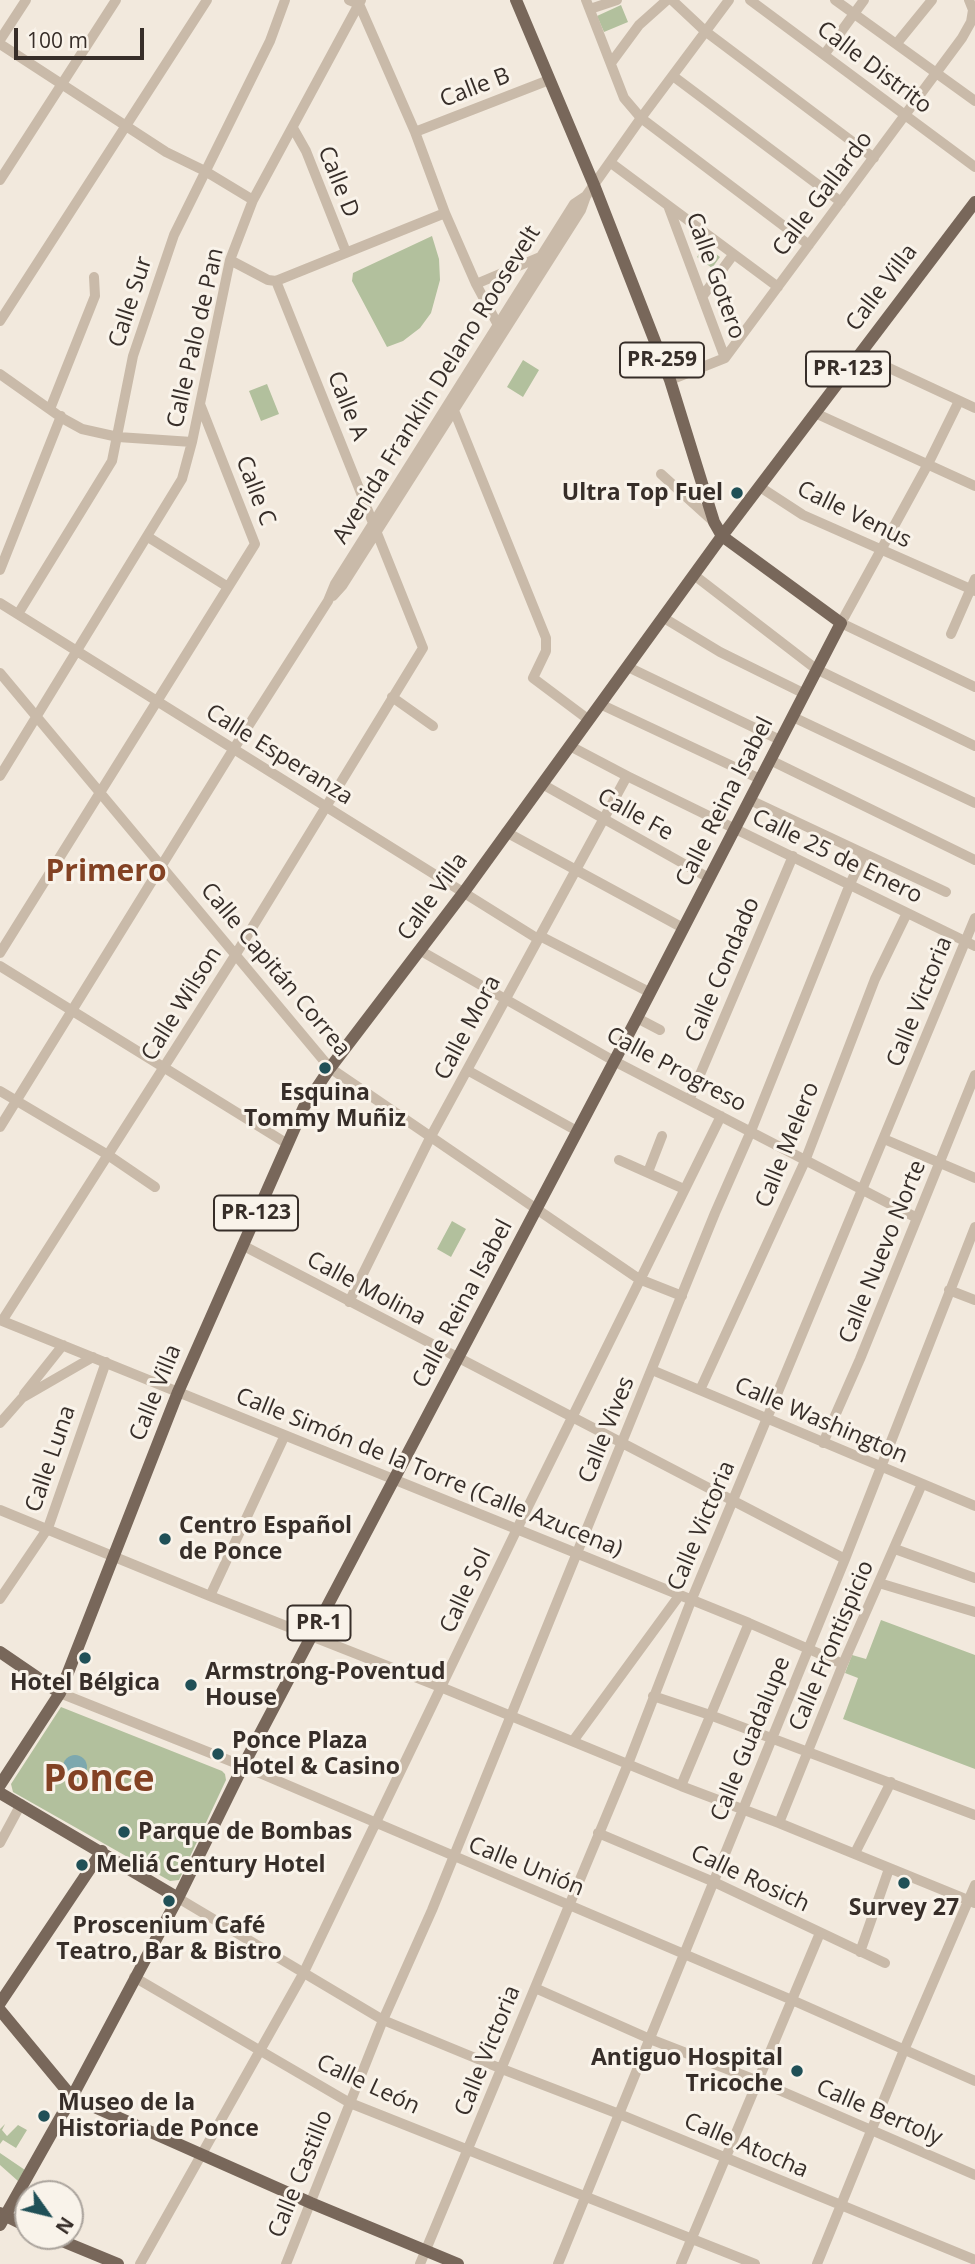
<!DOCTYPE html>
<html>
<head>
<meta charset="utf-8">
<style>
  body { margin:0 }
  #map { position:relative; width:975px; height:2264px; overflow:hidden; background:#f2e9dd; font-family:"Open Sans",sans-serif }
  canvas { display:block }
  .north { position:absolute; left:14px; top:2180px; width:70px; height:70px; box-sizing:border-box; background:#f9f3ea; border:2px solid #aba49d; border-radius:50%; rotate:124deg; font-size:19px; font-weight:700; line-height:28px; text-align:center; color:#372e29 }
  .north::after { content:''; display:block; margin:auto; width:24px; height:32px; background:#205057; clip-path:polygon(50% 0,100% 100%,50% 72%,0 100%) }
  .scale { position:absolute; left:14px; top:28px; width:130px; height:32px; box-sizing:border-box; border:4px solid #372e29; border-top:0; padding-left:9px; font-size:21px; line-height:24px; white-space:nowrap; color:#372e29; -webkit-text-stroke:5px #f9f3ea; paint-order:stroke }
</style>
</head>
<body>
<div id="map">
<canvas width="975" height="2264"></canvas>
<div class="north">N</div>
<div class="scale">100 m</div>
</div>
<script>
const g = document.querySelector('canvas').getContext('2d');
g.lineJoin = 'round';
function fillPath(path, color) {
  g.fillStyle = color;
  g.fill(path, 'evenodd');
}
function poly(rows) {
  const path = new Path2D();
  for (const r of rows) {
    if (r.length === 3) {
      path.moveTo(r[0] + r[2], r[1]);
      path.arc(r[0], r[1], r[2], 0, 2 * Math.PI);
      continue;
    }
    path.moveTo(r[0], r[1]);
    for (let i = 2; i < r.length; i += 2) path.lineTo(r[i], r[i + 1]);
  }
  return path;
}
function stroke(path, color, width, dash) {
  g.strokeStyle = color;
  g.lineWidth = width;
  g.lineCap = dash ? 'butt' : 'round';
  g.setLineDash(dash || []);
  g.stroke(path);
}
function drawText(font, color, halo, rows, align = 'center') {
  g.font = font + ' "Open Sans",sans-serif';
  g.lineWidth = 6;
  g.setLineDash([]);
  g.textBaseline = 'middle';
  g.strokeStyle = halo;
  g.fillStyle = color;
  for (const [text, x, y, turn = 0] of rows) {
    g.save();
    g.translate(x, y);
    g.rotate((+turn || 0) * Math.PI / 180);
    g.textAlign = isNaN(turn) ? turn : align;
    if (halo) g.strokeText(text, 0, 0);
    g.fillText(text, 0, 0);
    g.restore();
  }
}
fillPath(poly([
  [621,5,628,22,604,32,597,16],
  [432,236,439,259,440,280,431,313,420,328,403,341,387,347,352,281,353,273],
  [705,246,720,257,712,268,697,257],
  [523,360,539,370,523,397,507,387],
  [267,384,279,414,261,421,249,391],
  [452,1221,466,1229,451,1257,437,1249],
  [881,1620,975,1655,975,1769,843,1719,858,1678,845,1673,852,1655,866,1659],
  [61,1707,222,1771,225,1774,226,1780,179,1880,170,1881,13,1792,11,1784],
  [5,2124,2,2130,7,2136,18,2125,27,2130,16,2148,3,2140,0,2144,0,2129],
  [0,2153,25,2170,18,2181,0,2165]
]), '#b2c09d');
fillPath(poly([
  [75,1767,12]
]), '#7da8ae');
stroke(poly([
  [349,0,359,4,415,132,445,213,476,284,499,327],
  [586,0,624,98,641,118,809,245],
  [672,0,705,31,874,158],
  [750,0,975,167],
  [835,0,975,101],
  [590,9,617,0],
  [0,40,26,0],
  [897,43,932,0],
  [0,44,166,152,205,171,253,200],
  [824,55,864,0],
  [611,63,639,25,667,0],
  [673,76,841,202],
  [293,128,306,151,346,252],
  [415,132,549,80],
  [611,163,778,287],
  [0,180,116,0],
  [669,208,725,358],
  [230,260,268,280,276,281],
  [276,281,445,213],
  [476,284,540,257],
  [702,297,733,255],
  [0,321,207,0],
  [859,354,975,408],
  [0,374,62,418,82,429,118,437,192,442],
  [670,380,725,358,962,38,971,22,973,10,969,0],
  [959,401,928,464,841,623,975,687],
  [453,408,546,638,546,651,533,678,589,720],
  [50,409,95,296,94,277],
  [815,413,975,486],
  [661,474,714,522],
  [760,487,803,515,975,591],
  [148,537,228,587],
  [0,570,61,416],
  [694,575,816,669,975,746],
  [333,596,342,586,454,410,581,210,586,196,641,118,729,0],
  [0,603,538,939],
  [18,614,112,461,133,356,174,235,270,41,285,0],
  [664,618,720,652,803,693],
  [951,634,975,579],
  [628,667,780,740],
  [0,673,330,1068,639,1279,682,1296],
  [392,697,433,726],
  [600,704,760,779],
  [793,717,975,803],
  [570,746,627,776,975,946],
  [770,760,975,860],
  [0,776,182,479,192,442,230,260,253,200,361,0],
  [542,784,709,878],
  [750,800,946,892],
  [506,832,683,928],
  [540,936,649,992],
  [421,951,614,1061,917,1218],
  [0,953,255,544,200,404],
  [0,966,286,1143],
  [637,1018,660,1030],
  [467,1070,577,1131],
  [0,1091,108,1155,155,1187],
  [690,1098,793,856],
  [0,1127,233,750,328,601,335,584,574,204,586,196],
  [884,1139,975,1178],
  [619,1160,684,1189],
  [648,1172,662,1136],
  [242,1245,845,1559],
  [949,1290,975,1300],
  [349,1302,430,1138,627,776],
  [0,1320,749,1623,843,1664],
  [2,1321,236,954,423,648,276,281],
  [652,1370,975,1506],
  [700,1390,805,1161,875,979,907,913],
  [24,1394,63,1345],
  [0,1423,22,1398,93,1357],
  [823,1443,860,1359,975,1075],
  [0,1510,210,1596,443,1688,681,1786,779,1823,975,1903],
  [895,1549,975,1578],
  [879,1583,975,1612],
  [210,1596,285,1435],
  [0,1599,48,1528,106,1362],
  [60,1693,243,1766,792,2000,975,2081],
  [653,1696,710,1715,975,1815],
  [573,1741,679,1596],
  [681,1786,749,1623],
  [779,1823,843,1664,922,1484],
  [598,1833,714,1882,885,1963],
  [0,1843,21,1804],
  [855,1853,891,1782],
  [178,1898,383,2020,502,2069,619,2114,975,2260],
  [860,1952,889,1869],
  [134,1977,350,2103,755,2264],
  [535,1988,650,2039,758,2081,975,2175],
  [140,2264,303,1974,517,1529,721,1116],
  [286,2264,383,2020,432,1910,715,1213,751,1131,850,884,864,854],
  [420,2264,628,1764,691,1601,975,918],
  [558,2264,845,1559,975,1227],
  [681,2264,820,1933],
  [817,2264,904,2050,975,1885]
]), '#c9baa9', 10);
stroke(poly([
  [0,1652,60,1693],
  [0,1785,60,1693,178,1392,304,1107,330,1068,464,892,722,536,975,202],
  [0,1793,178,1898],
  [0,2003,102,1851],
  [0,2010,72,2097,311,2203,458,2264],
  [0,2213,28,2227],
  [0,2225,72,2097,178,1898,243,1766,637,1018,841,623,722,536,714,522,670,380,594,185,516,0],
  [50,2236,118,2264]
]), '#78675a', 12);
for (const [x, y, r, color] of [
  [737,493,7,"#205057"],
  [325,1068,7,"#205057"],
  [165,1539,7,"#205057"],
  [85,1658,7,"#205057"],
  [191,1685,7,"#205057"],
  [218,1754,7,"#205057"],
  [124,1832,7,"#205057"],
  [82,1865,7,"#205057"],
  [904,1883,7,"#205057"],
  [169,1901,7,"#205057"],
  [797,2071,7,"#205057"],
  [44,2116,7,"#205057"]
]) {
  const dot = new Path2D();
  dot.arc(x, y, r, 0, 2 * Math.PI);
  g.fillStyle = color;
  g.fill(dot);
  stroke(dot, '#f9f3ea', 2.5);
}
for (const [x, y, w] of [
  [662,360,84],
  [848,369,84],
  [256,1213,84],
  [319,1623,63]
]) {
  const box = new Path2D();
  box.roundRect(x - w / 2, y - 17.5, w, 35, 5);
  g.fillStyle = '#f9f3ea';
  g.fill(box);
  stroke(box, '#372e29', 2);
}
drawText('bold 21px', '#372e29', null, [
  ["PR-259",662,360],
  ["PR-123",848,369],
  ["PR-123",256,1213],
  ["PR-1",319,1623]
]);
drawText('23px', '#372e29', '#f9f3ea', [
  ["Calle Distrito",874,68,37],
  ["Calle B",475,88,-21],
  ["Calle D",338,182,68],
  ["Calle Gallardo",823,194,-53],
  ["Calle Gotero",715,276,70],
  ["Calle Villa",882,288,-53],
  ["Calle Sur",131,302,-72],
  ["Calle Palo de Pan",196,338,-77],
  ["Avenida Franklin Delano Roosevelt",437,385,-58],
  ["Calle A",347,406,68],
  ["Calle C",255,491,69],
  ["Calle Venus",854,515,26],
  ["Calle Esperanza",279,755,32],
  ["Calle Reina Isabel",725,802,-63],
  ["Calle Fe",635,815,29],
  ["Calle 25 de Enero",837,857,26],
  ["Calle Villa",433,897,-54],
  ["Calle Capitán Correa",275,970,50],
  ["Calle Condado",723,970,-67],
  ["Calle Victoria",920,1002,-68],
  ["Calle Wilson",182,1004,-58],
  ["Calle Mora",468,1028,-62],
  ["Calle Progreso",676,1070,28],
  ["Calle Melero",788,1145,-68],
  ["Calle Nuevo Norte",883,1252,-68],
  ["Calle Molina",366,1289,28],
  ["Calle Reina Isabel",463,1304,-62],
  ["Calle Villa",156,1393,-68],
  ["Calle Washington",821,1421,23],
  ["Calle Vives",607,1430,-68],
  ["Calle Luna",51,1459,-71],
  ["Calle Simón de la Torre (Calle Azucena)",429,1473,22],
  ["Calle Victoria",702,1526,-67],
  ["Calle Sol",466,1591,-65],
  ["Calle Frontispicio",832,1646,-67],
  ["Calle Guadalupe",751,1739,-68],
  ["Calle Unión",526,1867,22],
  ["Calle Rosich",750,1879,25],
  ["Calle Victoria",488,2051,-68],
  ["Calle León",368,2085,25],
  ["Calle Bertoly",879,2113,23],
  ["Calle Atocha",746,2146,23],
  ["Calle Castillo",301,2174,-68]
]);
drawText('bold 23px', '#372e29', '#f9f3ea', [
  ["Ultra Top Fuel",723,493,"right"],
  ["Esquina",325,1093,"center"],
  ["Tommy Muñiz",325,1119,"center"],
  ["Centro Español",179,1526],
  ["de Ponce",179,1552],
  ["Armstrong-Poventud",205,1672],
  ["House",205,1698],
  ["Hotel Bélgica",85,1683,"center"],
  ["Ponce Plaza",232,1741],
  ["Hotel & Casino",232,1767],
  ["Parque de Bombas",138,1832],
  ["Meliá Century Hotel",96,1865],
  ["Survey 27",904,1908,"center"],
  ["Proscenium Café",169,1926,"center"],
  ["Teatro, Bar & Bistro",169,1952,"center"],
  ["Antiguo Hospital",783,2058,"right"],
  ["Tricoche",783,2084,"right"],
  ["Museo de la",58,2103],
  ["Historia de Ponce",58,2129]
], 'left');
drawText('bold 30px', '#834224', '#f9f3ea', [
  ["Primero",106,872]
]);
drawText('bold 37px', '#834224', '#f9f3ea', [
  ["Ponce",99,1780]
]);
</script>
</body>
</html>
